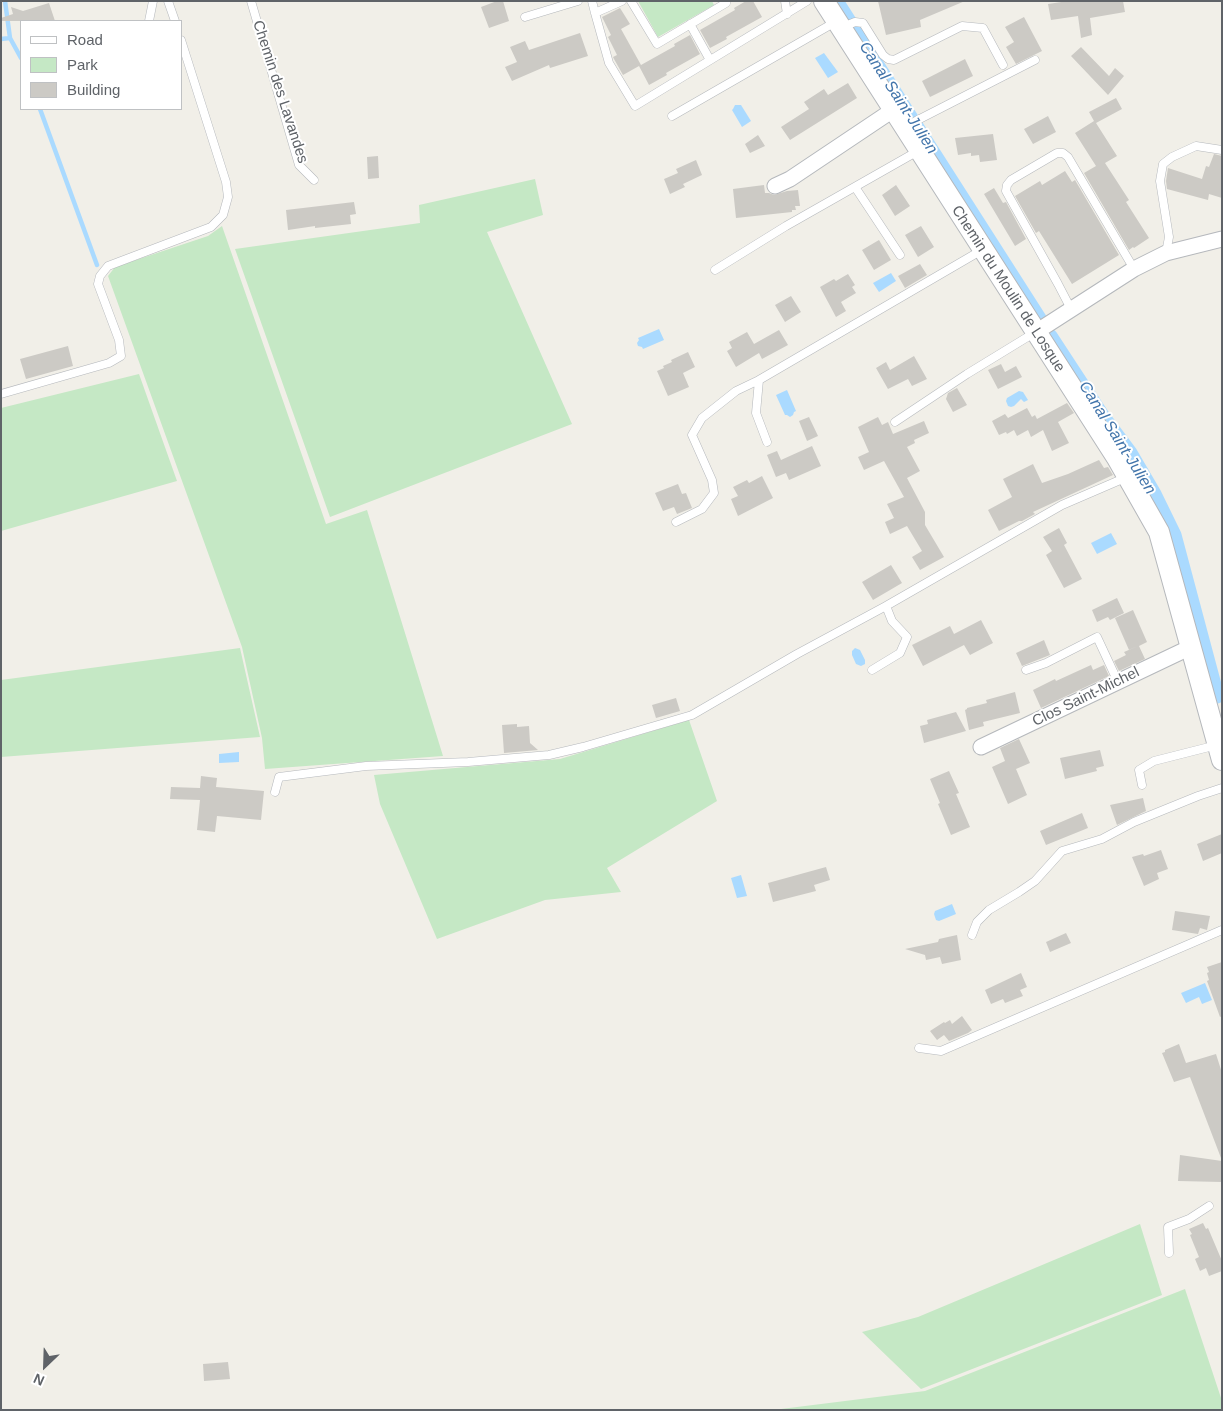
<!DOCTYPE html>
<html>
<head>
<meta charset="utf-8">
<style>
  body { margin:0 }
  #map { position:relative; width:1223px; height:1411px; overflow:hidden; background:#f1efe8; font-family:Arial,sans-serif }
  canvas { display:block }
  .frame { position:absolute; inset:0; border:2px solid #5f6368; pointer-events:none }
  .legend { position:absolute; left:20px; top:20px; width:162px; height:90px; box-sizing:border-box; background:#fff; border:1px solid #bfc1c3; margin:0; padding:6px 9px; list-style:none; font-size:15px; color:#5f6368 }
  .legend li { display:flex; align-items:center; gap:10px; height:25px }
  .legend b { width:25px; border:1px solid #bfc1c3 }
  .north { position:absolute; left:20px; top:1341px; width:50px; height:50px; -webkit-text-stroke:4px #fff; paint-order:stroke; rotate:204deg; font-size:14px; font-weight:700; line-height:20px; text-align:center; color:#5f6368 }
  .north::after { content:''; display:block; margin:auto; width:18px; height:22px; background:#5f6368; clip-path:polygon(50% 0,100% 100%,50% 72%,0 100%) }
</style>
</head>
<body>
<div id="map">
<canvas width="1223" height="1411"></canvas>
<div class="frame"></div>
<ul class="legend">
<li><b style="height:6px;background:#fff"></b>Road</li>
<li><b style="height:14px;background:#c5e8c5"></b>Park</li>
<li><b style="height:14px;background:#cccac5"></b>Building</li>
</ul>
<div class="north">N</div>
</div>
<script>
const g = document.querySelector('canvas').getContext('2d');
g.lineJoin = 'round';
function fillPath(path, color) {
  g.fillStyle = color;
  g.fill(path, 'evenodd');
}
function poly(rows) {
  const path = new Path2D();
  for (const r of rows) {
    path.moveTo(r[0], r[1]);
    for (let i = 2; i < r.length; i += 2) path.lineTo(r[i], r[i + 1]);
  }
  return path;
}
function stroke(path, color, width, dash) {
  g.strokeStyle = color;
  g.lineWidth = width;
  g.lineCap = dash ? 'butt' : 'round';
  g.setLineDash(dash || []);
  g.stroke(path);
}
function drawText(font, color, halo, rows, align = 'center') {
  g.font = font + ' Arial,sans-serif';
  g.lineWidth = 4;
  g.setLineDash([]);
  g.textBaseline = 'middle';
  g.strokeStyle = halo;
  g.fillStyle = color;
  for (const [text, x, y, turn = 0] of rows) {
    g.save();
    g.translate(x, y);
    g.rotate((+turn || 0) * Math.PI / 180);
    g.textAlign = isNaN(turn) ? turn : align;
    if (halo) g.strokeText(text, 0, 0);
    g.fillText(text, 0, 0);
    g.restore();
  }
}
fillPath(poly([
  [638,1,712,1,714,5,658,37],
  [535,179,543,215,487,232,572,424,330,517,235,249,420,223,419,205],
  [222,226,326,524,367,510,443,756,265,769,262,738,242,647,108,276,115,267,208,236],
  [139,374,177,481,1,531,1,408],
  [240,648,260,737,1,757,1,680],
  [689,720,717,801,607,868,621,892,545,900,437,939,380,804,374,775,560,759],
  [1140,1224,1162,1295,921,1389,862,1332,918,1317],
  [1185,1289,1222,1401,1222,1410,781,1410,781,1409,925,1391]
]), '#c5e8c5');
fillPath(poly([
  [824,53,838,72,828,78,815,58],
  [735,105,741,105,751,121,742,127,732,110,733,109],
  [891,273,896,281,879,292,873,283],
  [659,329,664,340,643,349,642,347,638,346,637,343,639,340,638,338],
  [787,390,796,411,794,412,793,415,790,417,787,415,785,415,776,395],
  [1019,391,1023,392,1028,400,1024,402,1021,399,1014,406,1011,407,1008,406,1006,401,1007,398],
  [1111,533,1117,544,1097,554,1091,543],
  [855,648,860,650,865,660,865,664,861,666,856,664,852,655,852,651],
  [239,752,239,762,219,763,219,754],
  [741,875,747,896,737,898,731,878],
  [952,904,956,914,939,921,936,920,934,914,935,911],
  [1205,983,1212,1000,1202,1004,1199,997,1186,1003,1181,993]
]), '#aadaff');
stroke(poly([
  [10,38,21,58],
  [1,39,10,38,5,1],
  [40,109,97,265]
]), '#aadaff', 4.5);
stroke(poly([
  [836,1,1040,320],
  [1050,336,1103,417,1130,453,1154,494,1174,535,1217,696]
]), '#aadaff', 15);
fillPath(poly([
  [497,1,503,1,509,21,489,28,481,7],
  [746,1,753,1,762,17,726,37,727,39,710,48,700,30,735,10,734,8],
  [878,1,965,1,920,20,921,27,886,35],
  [1068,1,1123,1,1125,12,1090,18,1092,35,1081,38,1078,16,1051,20,1048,4],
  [49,3,55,21,1,21,1,18,13,14,11,7,23,11],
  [620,8,630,24,621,29,641,65,675,46,674,44,690,35,700,54,666,73,667,75,649,85,639,66,623,75,614,59,613,57,617,55,608,37,611,35,602,17],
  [1024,17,1042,51,1016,64,1006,47,1014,42,1005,27],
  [580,33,588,56,550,68,549,65,512,81,505,67,517,62,510,47,525,41,529,50],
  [1081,47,1109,76,1115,68,1124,76,1108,95,1071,56],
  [965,59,973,76,930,97,922,81],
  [848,83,857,98,790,140,781,127,809,109,804,102,824,89,828,95],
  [1116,98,1122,109,1096,123,1117,156,1105,163,1129,200,1126,202,1149,238,1134,248,1133,247,1129,250,1084,173,1096,166,1075,133,1094,121,1089,112],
  [1048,116,1056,132,1033,144,1024,129],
  [993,134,997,160,980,162,979,155,971,156,971,153,958,155,955,138],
  [758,135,765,146,750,153,745,144],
  [1214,154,1222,156,1222,198,1209,194,1208,200,1167,189,1166,181,1168,168,1202,179,1206,166,1209,167],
  [378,156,379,178,368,179,367,157],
  [696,160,702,175,683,184,685,187,670,194,664,179,678,173,676,169],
  [1065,171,1072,182,1075,180,1119,255,1072,284,1039,231,1036,233,1015,196,1040,181,1042,185],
  [764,185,765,193,769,193,774,195,787,191,798,190,800,206,795,206,796,210,792,210,792,212,736,218,733,189],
  [896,185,910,206,895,216,882,195],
  [994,188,1003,203,1006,202,1026,239,1015,246,984,194],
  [354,202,356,214,350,215,351,224,315,228,315,226,288,230,286,210],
  [921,226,934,247,918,257,905,235],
  [879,240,891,260,874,270,862,250],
  [920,264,927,275,905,288,898,276],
  [848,274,855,285,852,287,856,293,841,302,846,311,836,317,820,287,834,279,836,281],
  [791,296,801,312,785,322,775,305],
  [779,330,788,345,762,359,759,353,736,367,727,351,732,348,729,342,747,332,754,344],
  [68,346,73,366,26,379,20,359],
  [688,352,695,367,683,373,689,387,668,396,657,371,664,368,663,366,672,362,671,360],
  [914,356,927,379,912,386,908,379,888,389,876,368,886,362,890,370],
  [1001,364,1005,372,1016,366,1022,377,998,389,988,370],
  [957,388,967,405,953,412,946,399,948,393],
  [1067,403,1074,413,1058,422,1069,443,1052,451,1043,430,1031,437,1028,430,1017,436,1014,430,1007,434,1006,432,999,435,992,421,1005,414,1008,418,1027,408,1032,417,1035,415,1037,419],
  [809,417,818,436,807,441,799,421],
  [878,417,882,425,888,422,893,434,924,421,929,433,914,440,915,443,907,447,920,471,907,478,925,512,925,525,944,557,920,570,912,557,922,551,907,526,890,534,885,522,894,518,887,504,904,497,884,461,864,470,858,457,869,452,858,427],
  [812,446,821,466,789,480,786,473,776,477,767,455,777,451,781,460],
  [1099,460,1104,468,1108,467,1113,475,1033,512,1035,514,1022,521,1019,521,999,531,988,510,1012,497,1003,479,1033,464,1042,483,1068,474],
  [762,476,773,498,738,516,731,499,738,496,733,487,747,480,749,483],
  [678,484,682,494,686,493,692,508,677,514,674,507,663,511,655,493],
  [1059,528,1067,543,1064,545,1082,579,1064,588,1046,555,1052,551,1043,537],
  [891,565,902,583,873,600,862,582],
  [1117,598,1124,613,1110,620,1108,617,1097,622,1092,610],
  [1133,610,1147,642,1139,646,1145,659,1119,671,1114,661,1126,655,1124,652,1138,646,1129,650,1115,618],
  [981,620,993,643,970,655,964,645,923,666,912,645,950,626,954,634],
  [1044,640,1050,655,1022,666,1016,653],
  [1091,665,1093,670,1104,665,1109,676,1041,708,1033,690,1055,679,1056,681],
  [1015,692,1020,713,983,722,984,726,969,730,965,710,967,709,967,708,987,703,986,700],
  [676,698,680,711,656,718,652,705],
  [956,712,966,731,924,743,920,726,928,724,927,720],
  [517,724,517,727,529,726,530,743,538,750,504,753,502,725],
  [1019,739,1030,763,1016,769,1027,795,1008,804,992,767,1005,761,1000,748],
  [1100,750,1104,766,1096,768,1097,771,1065,779,1060,758],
  [949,771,959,793,956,794,970,827,951,835,938,804,940,803,930,779],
  [201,776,217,778,216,787,264,791,261,820,217,816,215,832,197,830,200,800,170,799,171,787,200,788],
  [1143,798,1146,811,1117,825,1110,805],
  [1082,813,1088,828,1046,845,1040,831],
  [1222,834,1222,853,1203,861,1197,844],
  [1161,850,1168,869,1157,873,1159,879,1144,886,1132,857,1143,854,1144,856],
  [826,867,830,880,814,885,816,891,773,902,768,883],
  [1175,911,1210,916,1207,930,1200,928,1198,934,1172,930],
  [1066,933,1071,943,1050,952,1046,942],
  [957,935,961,960,942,964,940,957,926,960,925,955,905,949,938,942,939,939],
  [1222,962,1222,1016,1220,1017,1207,981,1209,980,1207,973,1209,972,1207,967],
  [1021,973,1027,987,1020,990,1023,996,1005,1003,1003,999,991,1004,985,990],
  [962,1016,972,1030,968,1033,949,1041,944,1035,937,1040,930,1031,944,1022,945,1023,950,1020,952,1024],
  [1179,1044,1186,1063,1216,1054,1222,1073,1222,1158,1221,1158,1190,1077,1174,1082,1162,1053,1165,1052,1165,1050],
  [1180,1155,1222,1161,1222,1182,1178,1181],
  [1203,1223,1206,1229,1208,1228,1222,1261,1222,1271,1209,1276,1206,1268,1200,1271,1195,1259,1199,1257,1190,1235,1192,1234,1189,1229],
  [228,1362,230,1379,204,1381,203,1364]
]), '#cccac5');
const service = poly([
  [168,1,175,21],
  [251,1,299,165,314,180],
  [592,1,595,13],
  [622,1,595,13,609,63,635,106,807,1],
  [631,1,657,44,726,3,724,1],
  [785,1,787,14],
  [525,17,578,1],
  [149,21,153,1],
  [690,24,710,60],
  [843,27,855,22,863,23,883,55,888,59,894,60,962,26,983,28,1003,65],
  [672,116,837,21],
  [906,126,1035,60],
  [855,187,900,255],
  [1166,253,1169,237,1160,181,1163,164,1172,157,1196,146,1222,150],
  [715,270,786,226,918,151],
  [1071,309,1058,284,1006,191,1007,185,1011,180,1057,153,1063,153,1068,157,1134,269],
  [1,394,109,363,121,356,119,340,98,284,100,276,108,266,211,227,223,215,228,197,226,182,181,40],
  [895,422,967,374,1034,333],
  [767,442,756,413,759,380,982,250],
  [676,522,702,509,714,493,712,480,692,435,702,418,736,391,759,380],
  [872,670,900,653,907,637,892,621,886,606,1062,505,1127,477],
  [1026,670,1046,663,1097,637,1118,682],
  [1142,785,1139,770,1154,761,1217,745],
  [275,792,279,777,366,766,468,762,549,755,583,747,692,715,797,654,886,606],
  [972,935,977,922,989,910,1019,892,1035,881,1062,851,1102,839,1134,822,1198,796,1222,788],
  [919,1048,941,1051,1222,930],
  [1169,1253,1168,1227,1189,1219,1209,1206]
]);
const minor = poly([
  [775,186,790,179,893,110],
  [1036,332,1134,269,1166,253,1222,239],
  [981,747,1191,647]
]);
const tertiary = poly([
  [824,1,1117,458,1159,532,1222,760]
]);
stroke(service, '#b5b8bc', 9);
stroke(minor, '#b5b8bc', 17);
stroke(tertiary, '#b5b8bc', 22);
stroke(service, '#fff', 8);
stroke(minor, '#fff', 15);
stroke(tertiary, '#fff', 20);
drawText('15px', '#5f6368', '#fff', [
  ["Chemin des Lavandes",280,92,72],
  ["Chemin du Moulin de Losque",1008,289,57],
  ["Clos Saint-Michel",1086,697,-26]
]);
drawText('italic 16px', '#4174aa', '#fff', [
  ["Canal Saint-Julien",898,98,57],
  ["Canal Saint-Julien",1117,438,58]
]);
</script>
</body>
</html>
